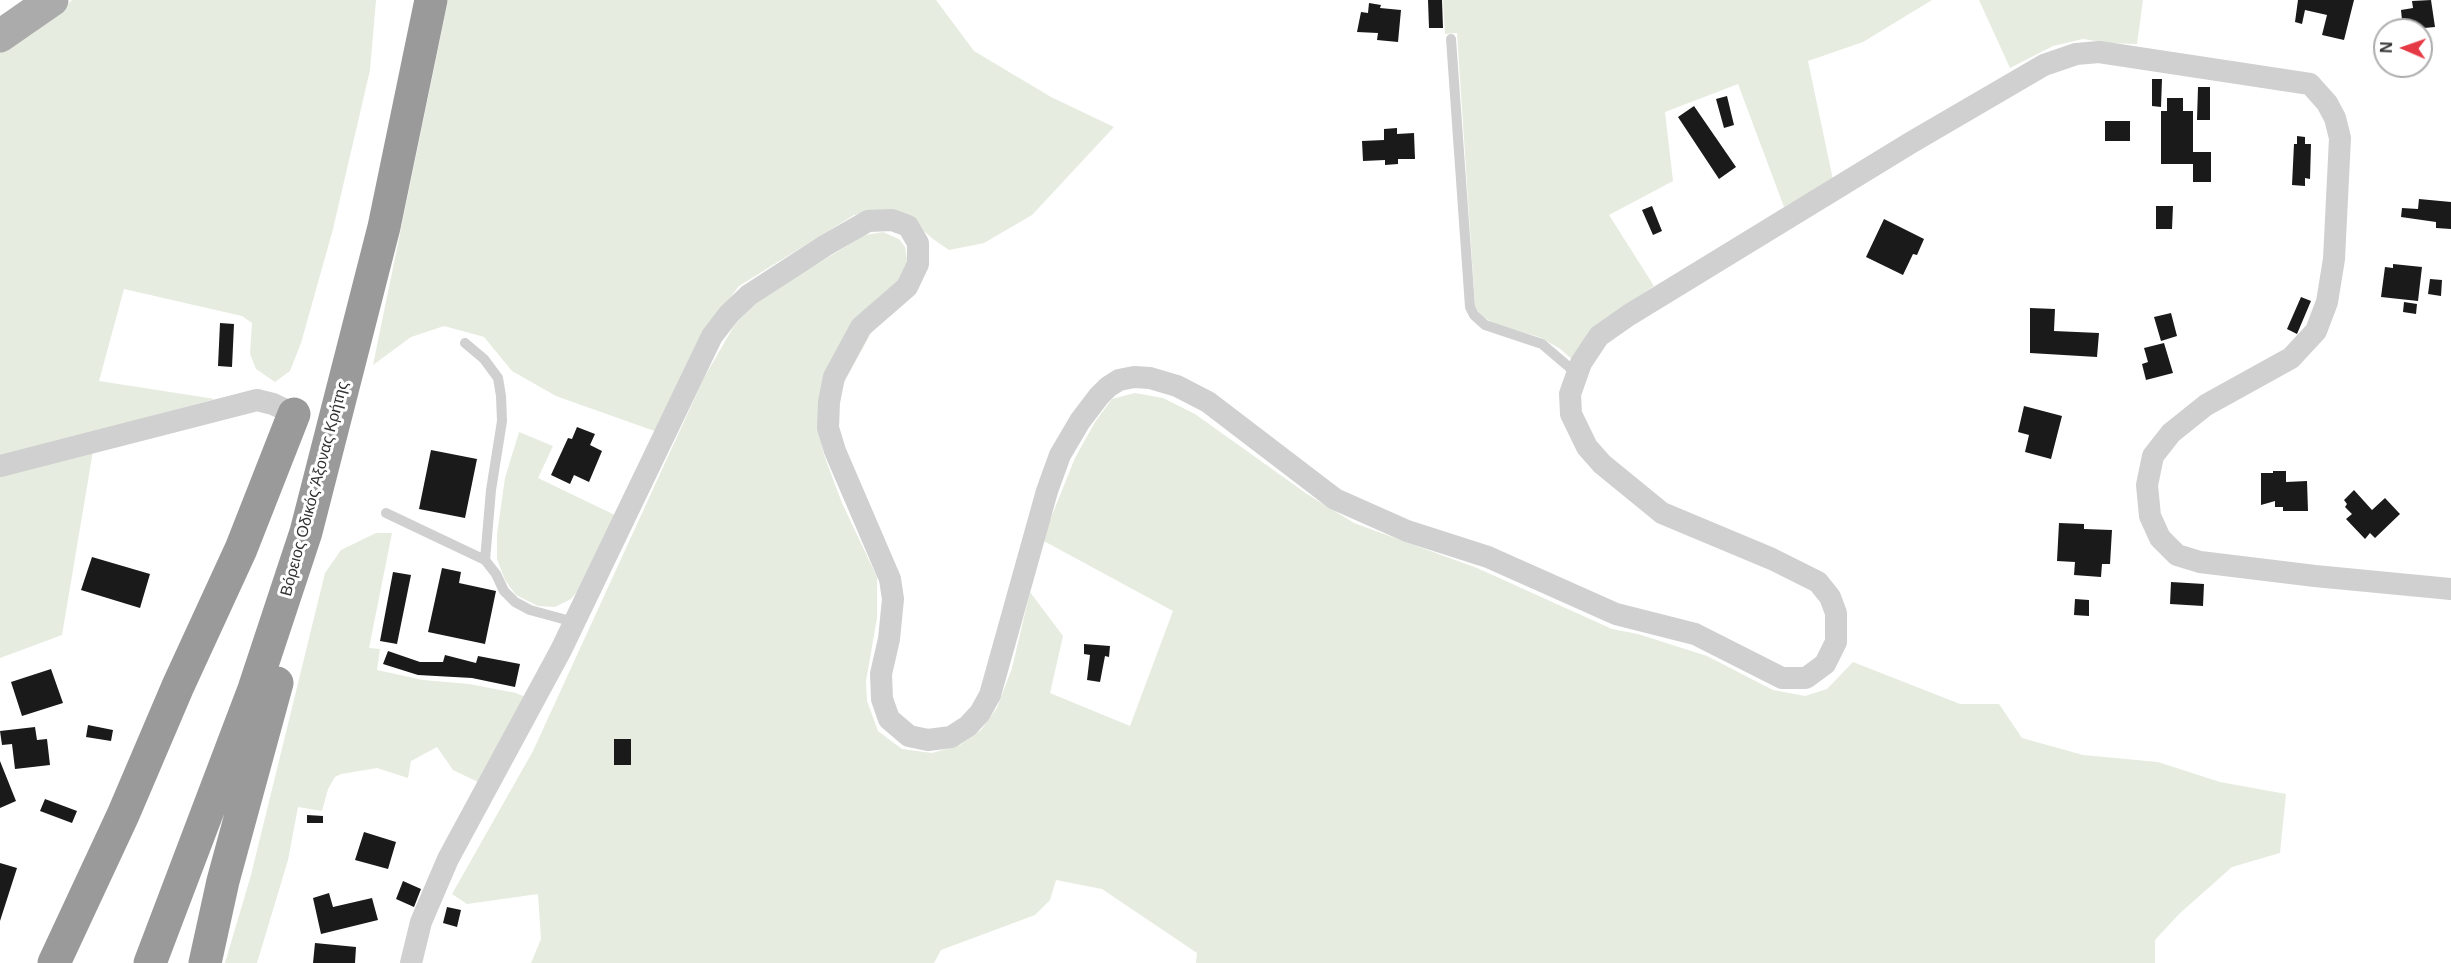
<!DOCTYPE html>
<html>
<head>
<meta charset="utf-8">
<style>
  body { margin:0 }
  #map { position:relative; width:2451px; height:963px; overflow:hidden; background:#fff; font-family:Arial,sans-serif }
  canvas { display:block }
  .north { position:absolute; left:2373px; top:18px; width:60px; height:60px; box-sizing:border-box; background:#fff; border:2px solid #adadad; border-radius:50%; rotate:272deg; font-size:16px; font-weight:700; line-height:24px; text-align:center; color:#333 }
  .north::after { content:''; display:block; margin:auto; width:21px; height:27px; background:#e63946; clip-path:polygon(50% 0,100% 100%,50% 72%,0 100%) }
</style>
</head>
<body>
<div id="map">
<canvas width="2451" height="963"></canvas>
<div class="north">N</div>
</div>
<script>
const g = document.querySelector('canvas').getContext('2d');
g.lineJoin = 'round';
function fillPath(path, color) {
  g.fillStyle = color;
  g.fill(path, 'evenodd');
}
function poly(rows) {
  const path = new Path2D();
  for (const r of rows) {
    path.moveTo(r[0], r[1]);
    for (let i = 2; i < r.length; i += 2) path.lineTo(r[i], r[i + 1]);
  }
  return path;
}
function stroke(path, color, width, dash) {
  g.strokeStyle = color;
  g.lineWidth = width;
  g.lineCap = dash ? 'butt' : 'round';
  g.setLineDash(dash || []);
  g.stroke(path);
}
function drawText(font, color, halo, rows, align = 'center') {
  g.font = font + ' Arial,sans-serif';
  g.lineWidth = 6;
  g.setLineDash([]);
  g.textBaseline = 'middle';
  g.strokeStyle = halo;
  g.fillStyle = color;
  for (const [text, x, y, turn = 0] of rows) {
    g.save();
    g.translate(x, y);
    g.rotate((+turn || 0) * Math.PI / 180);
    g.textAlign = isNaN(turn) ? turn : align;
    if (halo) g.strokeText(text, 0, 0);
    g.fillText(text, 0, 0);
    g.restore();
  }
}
fillPath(poly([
  [72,0,376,0,370,70,333,229,301,343,290,371,275,382,256,369,250,354,252,323,242,316,124,289,99,381,215,399,0,457,0,52,50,21],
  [448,0,936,0,974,51,1051,97,1114,127,1032,215,984,243,949,250,933,239,908,217,882,210,854,215,739,286,708,327,660,433,556,396,512,371,484,337,444,326,411,337,373,365],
  [1443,0,1932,0,1863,42,1808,61,1833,180,1784,207,1738,84,1665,112,1673,181,1609,215,1654,286,1616,312,1573,360,1559,348,1539,337,1495,324,1481,316,1475,306,1457,33,1445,34],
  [1979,0,2143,0,2137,44,2109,43,2083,39,2053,46,2010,68],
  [883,232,899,239,905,247,908,265,818,430,824,455,842,503,877,577,877,618,866,681,867,701,878,731,902,749,932,753,960,745,981,730,997,708,1012,668,1030,592,1063,636,1050,693,1130,726,1173,611,1042,540,1075,458,1095,422,1112,399,1135,393,1163,398,1195,414,1307,494,1354,523,1477,568,1612,629,1638,634,1707,656,1773,690,1805,696,1827,689,1853,662,1960,704,1999,704,2022,738,2083,755,2158,762,2220,782,2286,794,2280,853,2232,867,2179,914,2155,940,2155,963,1196,963,1197,953,1102,889,1056,880,1050,900,1035,915,941,950,934,963,531,963,541,939,538,894,467,904,452,894,533,751,704,378,735,324,754,305,782,285,865,235],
  [519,432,553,446,538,478,621,518,586,581,571,599,555,607,538,606,516,595,505,580,497,559,497,534,505,478],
  [93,451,62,635,0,658,0,475],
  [376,533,392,533,369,648,380,649,377,670,423,680,469,684,516,693,528,698,478,782,453,770,437,747,411,761,408,778,377,768,341,774,335,777,328,789,322,811,298,807,288,860,257,963,225,963,251,875,325,573,341,550]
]), '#e6ecdf');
fillPath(poly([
  [1428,0,1442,0,1443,28,1429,28],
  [2298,0,2354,0,2344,40,2322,35,2327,15,2305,10,2302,24,2295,22],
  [2431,0,2435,27,2403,30,2401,10,2413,8,2412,1],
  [1369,3,1381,5,1380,8,1401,10,1398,42,1377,40,1378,33,1357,32,1361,12,1368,13],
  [2152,79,2162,79,2161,107,2152,106],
  [2198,87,2210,87,2210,120,2197,120],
  [1727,96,1734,125,1724,128,1716,99],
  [2167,98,2183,98,2183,111,2193,111,2193,152,2211,152,2211,182,2193,182,2193,164,2161,164,2161,111,2167,111],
  [1694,106,1736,167,1719,179,1678,117],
  [2105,121,2130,121,2130,141,2105,141],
  [1397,128,1397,134,1414,133,1415,159,1398,159,1398,164,1385,165,1385,160,1363,161,1362,141,1384,140,1384,129],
  [2297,136,2305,137,2305,144,2311,144,2310,179,2305,178,2305,186,2292,185,2294,144,2297,144],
  [2419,199,2451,202,2451,229,2436,228,2436,222,2401,217,2402,208,2418,209],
  [1652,206,1662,231,1653,235,1642,210],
  [2156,206,2173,206,2172,229,2156,229],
  [1884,219,1924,239,1917,255,1913,254,1903,275,1866,257],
  [2393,264,2422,267,2418,301,2381,297,2385,267,2393,268],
  [2430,279,2442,280,2441,296,2428,294],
  [2301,297,2311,301,2297,334,2287,329],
  [2404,302,2417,304,2416,314,2403,312],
  [2030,308,2055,309,2054,331,2099,333,2097,357,2030,353],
  [2171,313,2177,336,2161,341,2154,317],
  [220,323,234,324,232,367,218,366],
  [2164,343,2173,373,2146,380,2142,364,2148,362,2144,348],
  [2024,406,2062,416,2051,459,2025,452,2029,435,2018,432],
  [577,427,595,434,590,445,602,451,589,482,574,475,570,484,551,475,568,438,572,439],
  [431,450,477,459,465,518,419,509],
  [2273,471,2286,471,2286,482,2307,481,2308,511,2283,511,2283,507,2275,507,2275,501,2261,505,2261,473,2273,473],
  [2354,490,2372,510,2385,498,2400,514,2375,538,2370,533,2365,539,2346,519,2352,514,2345,507,2347,504,2344,500],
  [2059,523,2084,524,2084,529,2112,530,2110,564,2102,564,2101,577,2074,575,2075,562,2057,561],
  [92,557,150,574,140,608,81,590],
  [442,568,461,572,459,583,496,591,485,644,428,632],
  [393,572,411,575,397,644,380,641],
  [2171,582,2204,584,2203,606,2170,604],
  [2075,599,2089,600,2089,616,2074,615],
  [1084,644,1110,646,1109,657,1105,656,1100,682,1087,680,1090,655,1084,654],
  [388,651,420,662,443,662,445,655,476,663,478,656,520,664,515,687,472,678,418,675,383,664],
  [51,669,63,703,22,716,11,682],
  [88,725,113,730,111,741,86,737],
  [35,727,37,740,47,739,50,765,15,769,12,744,2,745,0,731],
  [614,739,631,739,631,765,614,765],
  [0,761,16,801,0,808],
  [45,799,77,811,72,823,40,811],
  [307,815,323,816,323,823,307,823],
  [364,832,396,842,388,869,355,860],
  [0,863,17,868,0,921],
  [403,881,421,889,414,907,396,899],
  [329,893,333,907,372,898,378,920,321,934,313,898],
  [447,907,461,910,457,927,443,923],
  [315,943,356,947,355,963,313,963]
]), '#1a1a1a');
stroke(poly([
  [1451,39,1470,307,1474,315,1485,325,1542,344,1576,373],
  [465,343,484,359,498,378,501,396,502,421,491,490,485,560],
  [386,513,485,560,496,574,504,591,515,602,530,610,574,622]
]), '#d0d0d0', 10);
stroke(poly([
  [0,466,257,400,273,404,294,414],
  [411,963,421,922,448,859,561,650,712,336,729,314,749,295,826,245,868,221,892,220,908,226,918,243,918,264,907,287,861,327,834,377,829,402,828,428,835,451,890,579,893,599,889,639,881,674,882,699,889,719,909,736,928,740,951,737,968,726,980,713,990,695,1047,491,1060,455,1080,421,1099,396,1108,387,1119,380,1134,377,1150,378,1177,386,1208,402,1335,499,1407,531,1488,557,1616,614,1695,634,1782,678,1806,678,1825,664,1836,642,1836,613,1830,597,1818,582,1772,559,1662,513,1602,464,1587,447,1571,414,1570,394,1581,363,1599,336,1629,315,1912,142,2044,65,2076,54,2099,52,2310,84,2327,103,2335,118,2340,138,2334,259,2327,302,2316,331,2291,358,2206,405,2171,433,2153,456,2147,485,2150,516,2160,538,2177,555,2200,562,2315,576,2451,589]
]), '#d0d0d0', 22);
stroke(poly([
  [0,36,52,0]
]), '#ababab', 33);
stroke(poly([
  [54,963,123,815,178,686,241,549,294,414],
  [150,963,254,689,306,532,384,227,431,0],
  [205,963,223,881,277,683]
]), '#9a9a9a', 33);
drawText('16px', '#333', '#fff', [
  ["Βόρειος Οδικός Άξονας Κρήτης",315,489,-75]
]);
</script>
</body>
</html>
